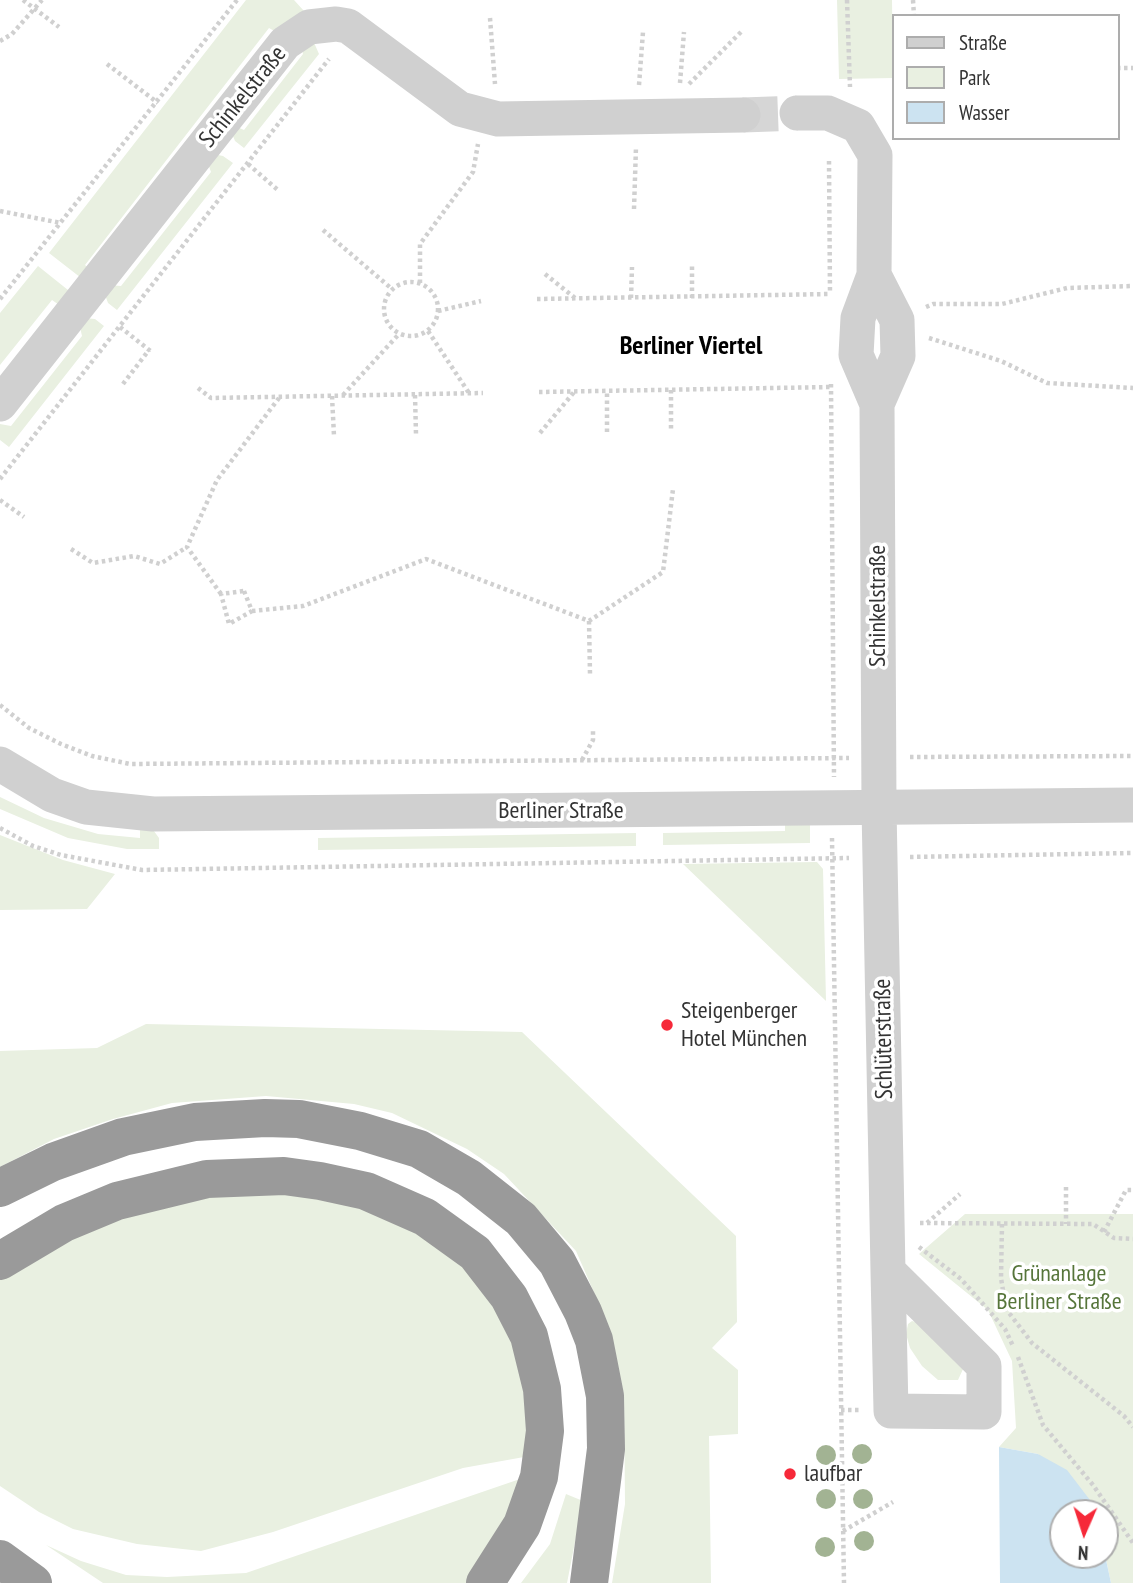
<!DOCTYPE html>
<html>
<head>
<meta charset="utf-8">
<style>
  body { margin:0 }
  #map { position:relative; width:1133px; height:1583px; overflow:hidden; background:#fff; font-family:"PT Sans Narrow",sans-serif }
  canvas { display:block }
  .legend { position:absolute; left:892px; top:14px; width:228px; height:126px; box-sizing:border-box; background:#fff; border:2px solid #adadad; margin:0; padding:9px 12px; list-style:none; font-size:21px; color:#333 }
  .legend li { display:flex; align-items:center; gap:14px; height:35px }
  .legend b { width:35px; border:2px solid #adadad }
  .north { position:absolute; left:1049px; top:1499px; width:70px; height:70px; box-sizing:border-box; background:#fff; border:2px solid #adadad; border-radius:50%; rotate:183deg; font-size:19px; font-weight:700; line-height:28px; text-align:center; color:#333 }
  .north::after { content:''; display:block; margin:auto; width:24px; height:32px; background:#f62939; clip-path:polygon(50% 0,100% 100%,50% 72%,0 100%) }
</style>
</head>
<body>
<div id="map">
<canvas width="1133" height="1583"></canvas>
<ul class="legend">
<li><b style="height:9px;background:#d0d0d0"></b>Straße</li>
<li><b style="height:19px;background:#e9f0e1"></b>Park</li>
<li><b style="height:19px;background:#cce3f1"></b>Wasser</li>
</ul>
<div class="north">N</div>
</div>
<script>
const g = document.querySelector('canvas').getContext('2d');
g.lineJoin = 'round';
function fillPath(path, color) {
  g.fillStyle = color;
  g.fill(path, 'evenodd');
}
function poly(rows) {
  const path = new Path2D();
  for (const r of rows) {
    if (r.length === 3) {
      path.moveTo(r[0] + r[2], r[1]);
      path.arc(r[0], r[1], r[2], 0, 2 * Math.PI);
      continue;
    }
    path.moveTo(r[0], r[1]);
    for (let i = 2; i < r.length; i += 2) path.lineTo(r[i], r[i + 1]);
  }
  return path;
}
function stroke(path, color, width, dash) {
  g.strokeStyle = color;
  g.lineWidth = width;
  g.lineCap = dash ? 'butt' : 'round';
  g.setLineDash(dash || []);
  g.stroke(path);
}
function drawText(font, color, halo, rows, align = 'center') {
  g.font = font + ' "PT Sans Narrow",sans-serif';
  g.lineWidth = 7;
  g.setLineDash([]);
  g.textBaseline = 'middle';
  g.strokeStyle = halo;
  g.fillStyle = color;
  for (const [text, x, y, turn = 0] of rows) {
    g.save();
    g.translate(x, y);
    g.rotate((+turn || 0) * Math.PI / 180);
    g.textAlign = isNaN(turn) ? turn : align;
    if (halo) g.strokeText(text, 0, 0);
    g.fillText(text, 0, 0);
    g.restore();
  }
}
fillPath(poly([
  [246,0,294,0,304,11,278,33,269,28,85,265,92,271,85,281,49,253],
  [837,0,892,0,893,78,839,79],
  [312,38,319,54,244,148,235,141,231,131,235,126,244,130,303,54,301,44],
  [213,154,223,156,233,163,117,310,108,303,104,292,109,285,121,286,211,172,207,161],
  [38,266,73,294,62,307,52,300,0,365,0,313],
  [84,318,95,319,104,326,9,447,0,440,0,424,11,426,82,336,79,323],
  [0,797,44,818,98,834,140,838,140,827,151,827,159,838,159,849,127,849,68,838,0,809],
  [785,821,810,821,810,843,663,845,663,833,785,831],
  [636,833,636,846,318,850,318,838],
  [0,835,63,860,115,874,87,909,0,910],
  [817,862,823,869,826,1001,683,864],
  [146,1024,522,1032,736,1236,737,1322,712,1348,738,1370,738,1434,709,1436,711,1583,612,1583,625,1504,624,1395,609,1327,576,1251,504,1174,467,1149,392,1113,354,1104,266,1096,172,1103,113,1119,54,1139,0,1167,0,1051,97,1048],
  [222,1189,339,1196,433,1235,497,1302,534,1401,524,1457,463,1468,273,1532,201,1551,137,1544,73,1529,39,1512,0,1486,0,1275,79,1229],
  [965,1214,1133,1214,1133,1583,1111,1583,1105,1555,1105,1513,1095,1513,1093,1504,1038,1454,999,1447,1016,1428,1012,1361,988,1310,919,1254],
  [912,1321,919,1323,964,1367,958,1380,938,1380,922,1366,910,1348,906,1334,908,1324],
  [520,1479,509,1521,469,1583,103,1583,46,1545,81,1561,126,1575,167,1577,246,1573],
  [566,1494,583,1501,567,1583,521,1583,550,1544]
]), '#e9f0e1');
fillPath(poly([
  [999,1447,1038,1454,1067,1470,1093,1504,1095,1513,1063,1513,1063,1555,1105,1555,1111,1583,1000,1583]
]), '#cce3f1');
stroke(poly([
  [743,115,797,113]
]), '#d6d6d6', 35, [35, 18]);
stroke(poly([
  [23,0,59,27],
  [847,0,850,87],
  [913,0,914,16],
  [490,18,495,84],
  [0,41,12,34,42,0],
  [107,64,158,103],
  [1117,68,1133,68],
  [680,83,684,32],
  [689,84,743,30],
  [639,85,643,32],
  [829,161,830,294],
  [248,164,279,191],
  [634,209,636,147],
  [0,211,61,223],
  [323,230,392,289],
  [545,274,575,298],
  [411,309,27],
  [420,283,420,244,473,172,478,144],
  [631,298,632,267],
  [692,298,692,266],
  [0,299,237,0],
  [537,299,830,294],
  [926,307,933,304,1002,304,1067,288,1133,286],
  [438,311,481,301],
  [120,327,153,353],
  [428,331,469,393],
  [929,338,1001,361,1047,383,1133,388],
  [123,384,149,350],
  [831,384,834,777],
  [198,388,211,398,483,393],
  [671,390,671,431],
  [539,392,831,387],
  [343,395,399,334],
  [415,395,416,434],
  [332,396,334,436],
  [607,432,607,391],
  [540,433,575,391],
  [0,479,329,59],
  [0,500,24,517],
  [71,549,93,563,134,556,160,564,187,547],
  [244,591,252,611,229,624,221,594,244,591],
  [221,594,187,547,217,480,279,398],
  [252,611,303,606,426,559,589,621,663,572,673,489],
  [589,621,590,674],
  [0,705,29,728,61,744,92,756,130,764,849,758],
  [910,757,1133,756],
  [582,760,593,740,593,731],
  [0,828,33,846,61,855,142,870,849,858],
  [832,838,844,1583],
  [910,857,1133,853],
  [1066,1187,1066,1224],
  [920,1223,1093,1224,1114,1238,1133,1239],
  [927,1223,960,1194],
  [1002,1224,1001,1278,1006,1309,1032,1343,1124,1416,1133,1427],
  [1104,1232,1126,1190,1133,1190],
  [919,1247,961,1279,1005,1329,1013,1346],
  [1018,1357,1043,1425,1093,1485,1133,1543],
  [841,1410,861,1410],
  [843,1531,893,1502]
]), '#d0d0d0', 4.5, [3.5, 3.5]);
stroke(poly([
  [797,113,828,113,858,126,875,155,874,275,858,318,856,355,877,404,879,808,888,1271],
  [874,275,897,320,898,356,877,404],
  [0,404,285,43,309,27,336,24,348,26,460,109,498,119,743,115],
  [0,764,52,795,86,807,153,814,1133,805],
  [888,1271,984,1366,984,1412,891,1411,888,1271]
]), '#d0d0d0', 35);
stroke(poly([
  [0,1188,53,1162,123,1137,195,1122,265,1118,299,1119,360,1131,419,1149,469,1178,521,1219,557,1262,583,1312,594,1340,605,1396,606,1449,589,1583],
  [0,1261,64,1223,117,1201,207,1179,284,1176,320,1181,366,1191,425,1217,475,1253,509,1297,529,1336,542,1389,545,1431,539,1477,522,1525,485,1583],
  [0,1559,33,1583]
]), '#9a9a9a', 38);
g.fillStyle = '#a2b393';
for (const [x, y] of [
  [862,1454],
  [826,1455],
  [826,1499],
  [863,1499],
  [864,1541],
  [825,1547]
]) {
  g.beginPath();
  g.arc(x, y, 10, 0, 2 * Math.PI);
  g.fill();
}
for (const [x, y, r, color] of [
  [667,1025,7,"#f62939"],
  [790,1474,7,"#f62939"]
]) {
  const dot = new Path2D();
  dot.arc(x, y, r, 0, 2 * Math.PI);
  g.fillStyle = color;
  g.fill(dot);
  stroke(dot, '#fff', 2.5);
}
drawText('24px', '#333', '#fff', [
  ["Schinkelstraße",243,97,-51],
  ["Schinkelstraße",878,606,-90],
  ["Berliner Straße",561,811],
  ["Schlüterstraße",884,1039,-91]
]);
drawText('24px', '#333', '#fff', [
  ["Steigenberger",681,1011],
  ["Hotel München",681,1039],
  ["laufbar",804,1474]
], 'left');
drawText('24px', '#56753a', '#fff', [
  ["Grünanlage",1059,1274],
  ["Berliner Straße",1059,1302]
]);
drawText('bold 26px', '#000', '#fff', [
  ["Berliner Viertel",691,347]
]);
</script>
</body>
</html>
